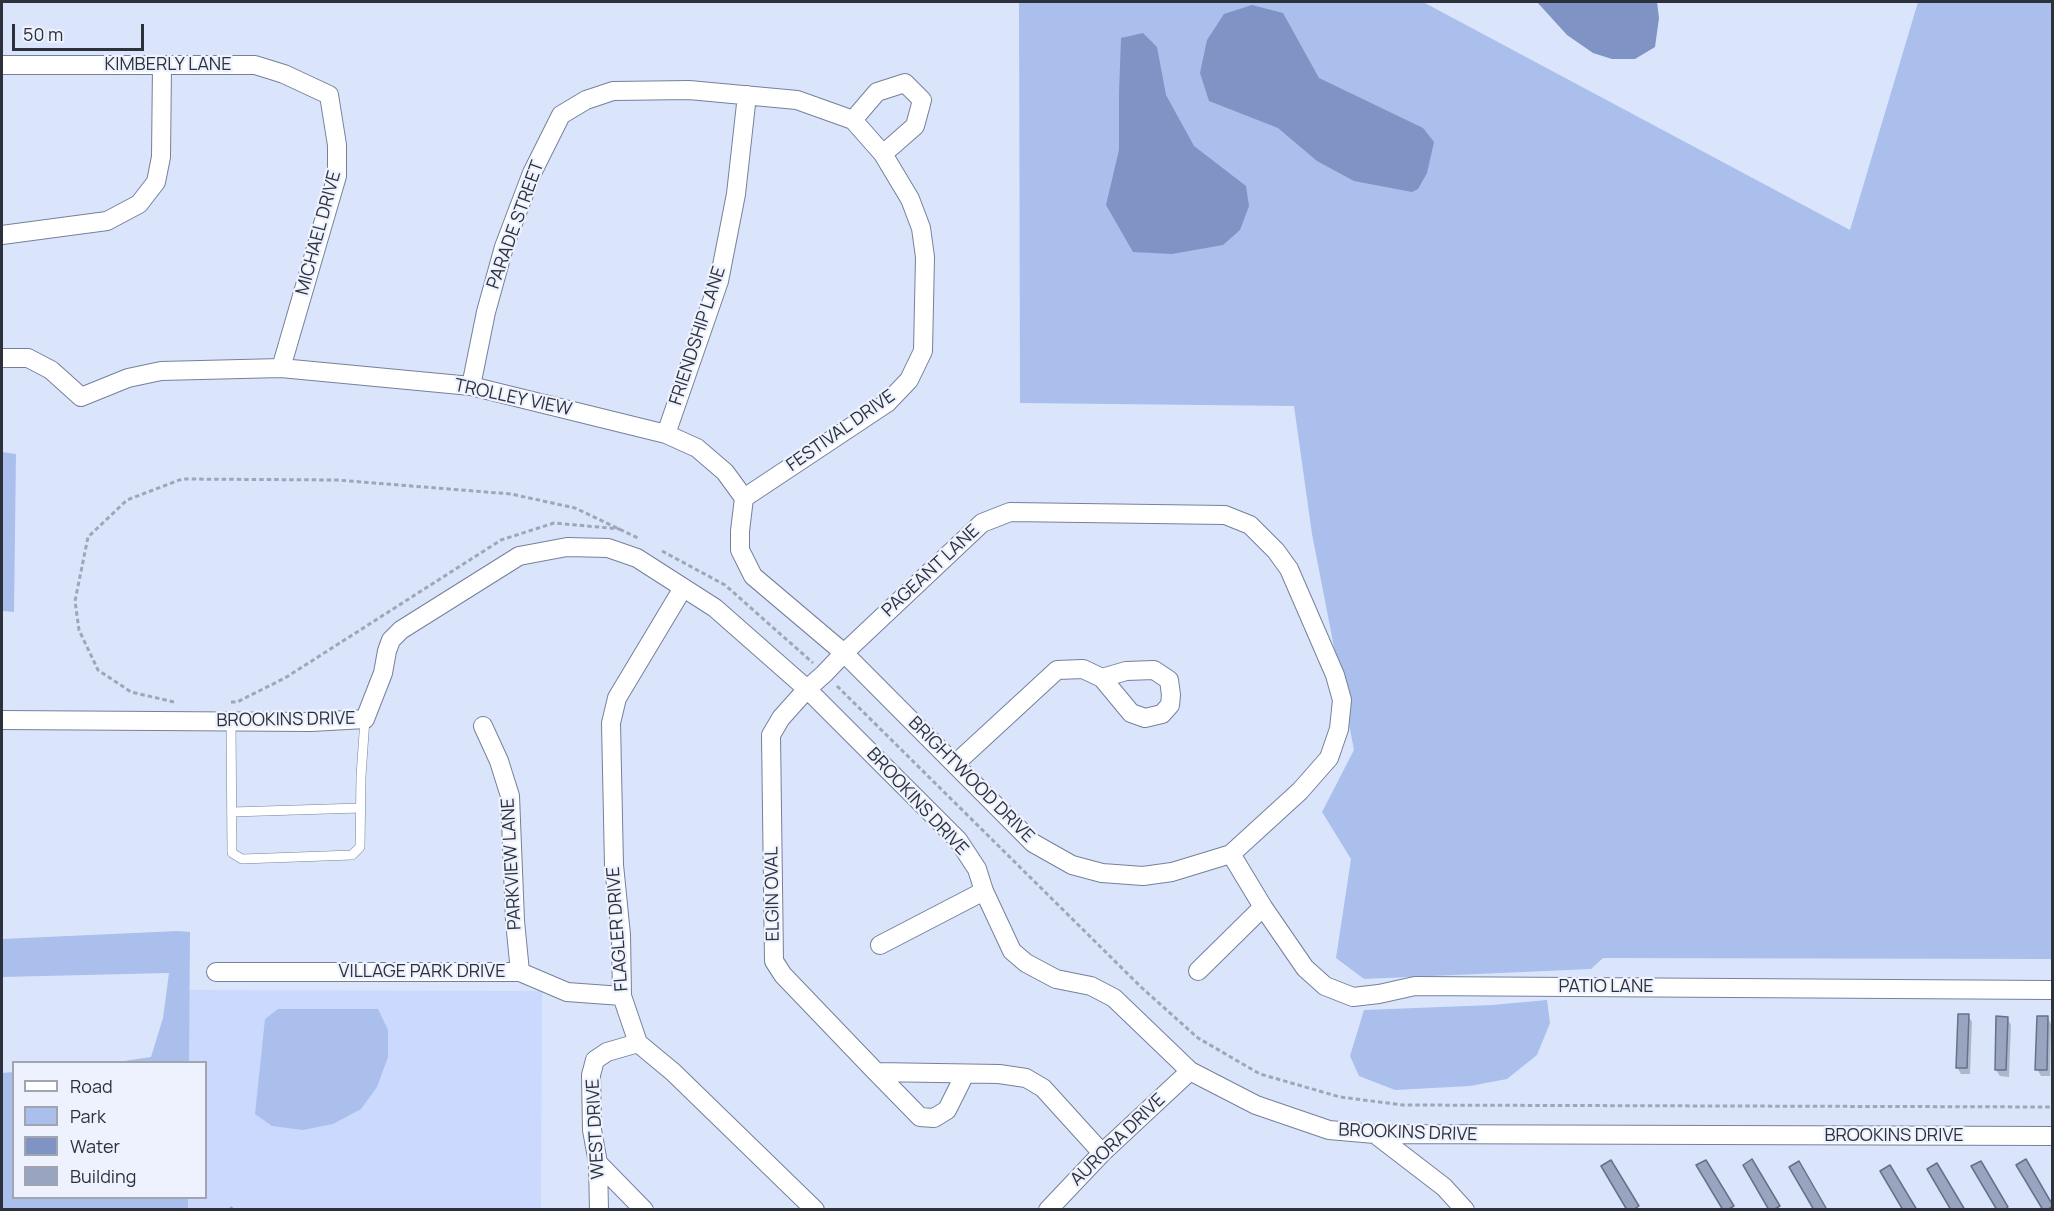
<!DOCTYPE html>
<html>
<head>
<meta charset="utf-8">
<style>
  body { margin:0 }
  #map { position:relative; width:2054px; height:1211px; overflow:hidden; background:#dae5fc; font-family:Manrope,sans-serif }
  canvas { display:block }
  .frame { position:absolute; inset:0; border:3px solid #2c313c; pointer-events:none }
  .legend { position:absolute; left:12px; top:1061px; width:195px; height:138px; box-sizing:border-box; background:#edf2fe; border:2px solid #a0a5b0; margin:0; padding:8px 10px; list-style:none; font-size:18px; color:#2c313c }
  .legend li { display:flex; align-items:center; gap:12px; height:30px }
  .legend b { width:30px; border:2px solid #a0a5b0 }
  .scale { position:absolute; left:12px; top:24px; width:132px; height:27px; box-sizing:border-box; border:3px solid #2c313c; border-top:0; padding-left:8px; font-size:18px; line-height:21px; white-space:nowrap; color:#2c313c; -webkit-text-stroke:4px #edf2fe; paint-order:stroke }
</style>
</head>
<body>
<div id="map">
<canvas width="2054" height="1211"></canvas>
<div class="frame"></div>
<ul class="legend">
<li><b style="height:8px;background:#fff"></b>Road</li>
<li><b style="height:16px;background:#abbfed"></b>Park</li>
<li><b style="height:16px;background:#7f93c4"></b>Water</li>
<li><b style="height:16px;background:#99a5c0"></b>Building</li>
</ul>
<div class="scale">50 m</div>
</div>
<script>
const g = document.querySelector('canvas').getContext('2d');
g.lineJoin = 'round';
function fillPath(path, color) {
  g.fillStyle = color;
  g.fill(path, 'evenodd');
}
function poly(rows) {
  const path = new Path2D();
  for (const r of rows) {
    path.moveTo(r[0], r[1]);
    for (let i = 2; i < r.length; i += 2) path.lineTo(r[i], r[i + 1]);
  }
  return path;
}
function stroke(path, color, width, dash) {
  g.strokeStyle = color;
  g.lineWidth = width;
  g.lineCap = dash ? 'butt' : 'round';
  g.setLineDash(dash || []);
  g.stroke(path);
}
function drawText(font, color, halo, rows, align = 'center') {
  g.font = font + ' Manrope,sans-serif';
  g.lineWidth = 4.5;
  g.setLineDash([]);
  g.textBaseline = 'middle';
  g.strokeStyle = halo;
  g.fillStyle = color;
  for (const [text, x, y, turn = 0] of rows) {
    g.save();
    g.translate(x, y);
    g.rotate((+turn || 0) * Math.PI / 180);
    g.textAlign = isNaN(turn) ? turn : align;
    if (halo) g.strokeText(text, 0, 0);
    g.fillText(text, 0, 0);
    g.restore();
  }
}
fillPath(poly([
  [189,990,542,991,541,1209,188,1209,188,1198,206,1198,206,1062,189,1062]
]), '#cad9fd');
fillPath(poly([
  [1019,2,1423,2,1850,230,1918,2,2052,2,2052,959,1603,958,1591,969,1364,979,1336,958,1351,859,1322,812,1354,750,1312,534,1294,406,1020,403],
  [2,452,16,454,14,612,2,611],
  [178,931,190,932,189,1062,117,1062,151,1057,163,1018,169,973,2,977,2,939],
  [1547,1000,1550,1023,1537,1055,1507,1079,1470,1086,1395,1090,1359,1076,1350,1056,1364,1010,1492,1005],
  [278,1009,378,1009,388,1030,388,1057,377,1087,361,1109,333,1124,303,1130,272,1126,255,1114,265,1019],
  [13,1072,14,1198,188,1198,188,1209,2,1209,2,1073]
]), '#abbfed');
fillPath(poly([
  [1537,2,1657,2,1659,18,1655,47,1635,59,1612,59,1593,53,1567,35],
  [1252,5,1283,13,1319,78,1423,128,1434,142,1427,173,1418,189,1412,192,1354,181,1317,161,1278,128,1209,101,1200,73,1207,40,1224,14],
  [1143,33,1157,47,1166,95,1194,146,1246,186,1249,206,1240,230,1223,245,1172,254,1133,252,1106,205,1119,150,1119,93,1121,38]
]), '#7f93c4');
fillPath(poly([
  [1968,1016,1972,1022,1970,1074,1961,1074,1957,1067],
  [2007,1018,2011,1025,2009,1077,2000,1076,1996,1070],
  [2048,1018,2051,1024,2050,1076,2041,1076,2037,1069]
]), '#0003');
const building = poly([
  [1958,1014,1969,1014,1967,1068,1956,1068,1958,1014],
  [1996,1016,2008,1017,2006,1070,1995,1070,1996,1016],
  [2037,1016,2048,1016,2047,1070,2035,1070,2037,1016],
  [1752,1159,1780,1206,1773,1210,1769,1210,1743,1165,1752,1159],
  [2026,1159,2052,1204,2052,1206,2047,1210,2043,1210,2016,1165,2026,1159],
  [1611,1160,1639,1206,1633,1210,1627,1210,1601,1166,1611,1160],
  [1706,1160,1734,1206,1727,1210,1723,1210,1696,1165,1706,1160],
  [1799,1161,1826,1208,1823,1210,1814,1210,1789,1167,1799,1161],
  [1981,1161,2008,1207,2004,1210,1997,1210,1971,1166,1981,1161],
  [1937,1163,1965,1210,1951,1210,1927,1169,1937,1163],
  [1890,1165,1917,1210,1903,1210,1880,1171,1890,1165]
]);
fillPath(building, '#99a5c0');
stroke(building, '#65708a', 1.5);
const lane = poly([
  [231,721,232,853,242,859,352,855,360,847,361,776,365,719],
  [232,812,360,808]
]);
const street = poly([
  [2,65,255,65,284,74,329,95,337,145,337,176,281,368],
  [853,120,877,92,905,83,922,100,915,126,883,154],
  [2,235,107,221,139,204,156,182,161,157,162,66],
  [2,358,28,358,51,370,81,397,128,378,161,371,281,368,471,386,666,434,697,448,725,472,744,498,740,531,740,550,753,576,844,653,1033,843,1072,865,1102,873,1143,876,1172,872,1231,854,1300,791,1329,758,1339,729,1342,700,1335,675,1289,569,1276,551,1250,525,1225,515,1010,512,982,523,844,653,824,674,807,689,781,718,771,735,774,961,783,975,876,1072,999,1074,1026,1078,1043,1088,1102,1153],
  [471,386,486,312,504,247,532,173,561,115,586,100,613,91,689,90,797,100,853,120,883,154,910,199,921,228,925,257,923,351,909,380,887,403,744,498],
  [666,434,719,281,736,194,747,95],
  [683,588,617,698,611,723,614,865,621,935,622,996,638,1043,673,1072,815,1210],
  [2,720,311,722,365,719,383,673,387,651,391,640,401,630,519,556,567,547,608,548,637,558,715,608,807,689,958,840,977,869,984,891,1012,951,1026,963,1056,979,1091,986,1114,998,1190,1071,1256,1105,1329,1130,1375,1134,2052,1136],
  [483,726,499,761,510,796,515,921,520,972],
  [955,764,1057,670,1083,669,1102,678,1131,713,1145,718,1162,714,1170,705,1171,695,1169,680,1154,670,1126,671,1102,678],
  [1231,854,1263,907,1305,968,1325,986,1353,997,1379,994,1415,986,2052,990],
  [880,945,984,891],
  [1198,971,1263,907],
  [216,972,520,972,567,992,622,996],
  [876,1072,920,1117,934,1118,947,1110,965,1074],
  [1375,1134,1444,1187,1465,1210],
  [598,1163,644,1210],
  [599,1210,598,1163,592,1130,591,1075,595,1060,607,1052,638,1043],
  [1048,1210,1102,1153,1190,1071]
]);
stroke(lane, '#75809b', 10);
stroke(street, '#75809b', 20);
stroke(poly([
  [662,551,725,585,813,663],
  [837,686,1141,987,1198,1038,1260,1074,1340,1097,1403,1105,2052,1107],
  [174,702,131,692,98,670,79,630,75,601,88,537,127,500,182,479,337,480,511,494,575,508,638,538],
  [231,702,237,702,285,678,501,540,554,523,620,529],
  [230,1210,232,1207]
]), '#9ea7ba', 3, [4.5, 3]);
stroke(lane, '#fff', 9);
stroke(street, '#fff', 18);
drawText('18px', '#2c313c', '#edf2fe', [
  ["KIMBERLY LANE",168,65],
  ["PARADE STREET",516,225,-70],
  ["MICHAEL DRIVE",319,233,-75],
  ["FRIENDSHIP LANE",698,336,-72],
  ["TROLLEY VIEW",513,398,12],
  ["FESTIVAL DRIVE",841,431,-35],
  ["PAGEANT LANE",931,571,-43],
  ["BROOKINS DRIVE",286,720,-1],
  ["BRIGHTWOOD DRIVE",971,780,45],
  ["BROOKINS DRIVE",917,802,47],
  ["PARKVIEW LANE",512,864,-93],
  ["ELGIN OVAL",773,894,-91],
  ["FLAGLER DRIVE",618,929,-94],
  ["VILLAGE PARK DRIVE",422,972],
  ["PATIO LANE",1606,987],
  ["WEST DRIVE",596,1129,-93],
  ["BROOKINS DRIVE",1408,1133,2],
  ["BROOKINS DRIVE",1894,1136],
  ["AURORA DRIVE",1118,1140,-44]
]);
</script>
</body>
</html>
